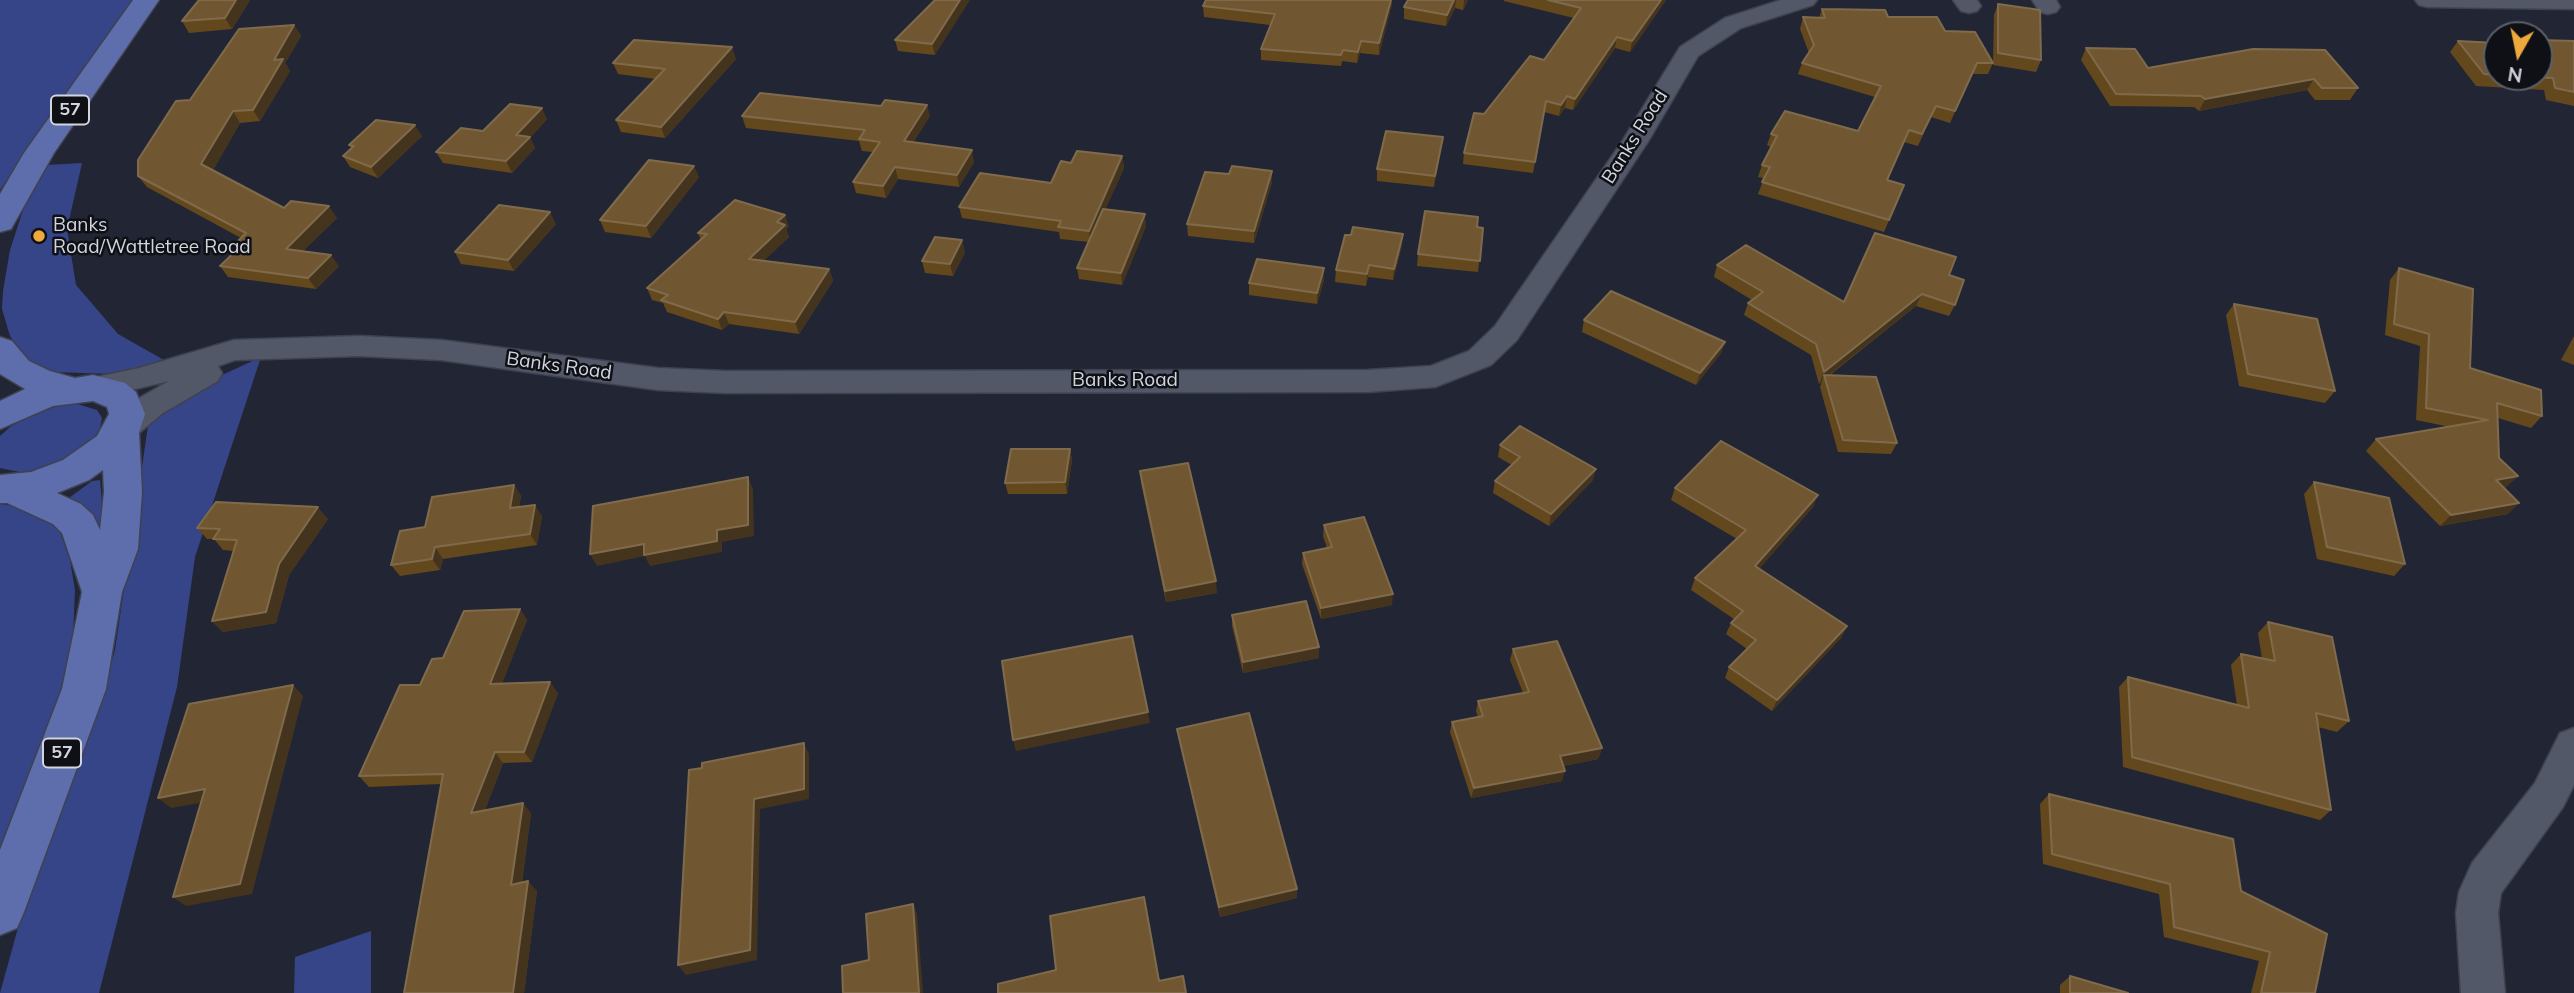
<!DOCTYPE html>
<html>
<head>
<meta charset="utf-8">
<style>
  body { margin:0 }
  #map { position:relative; width:2574px; height:993px; overflow:hidden; background:#222634; font-family:Mulish,sans-serif }
  canvas { display:block }
  .north { position:absolute; left:2483px; top:21px; width:70px; height:70px; box-sizing:border-box; background:#0e1016; border:2px solid #5c5f66; border-radius:50%; rotate:189deg; font-size:19px; font-weight:700; line-height:28px; text-align:center; color:#d2d5de }
  .north::after { content:''; display:block; margin:auto; width:24px; height:32px; background:#eea83c; clip-path:polygon(50% 0,100% 100%,50% 72%,0 100%) }
</style>
</head>
<body>
<div id="map">
<canvas width="2574" height="993"></canvas>
<div class="north">N</div>
</div>
<script>
const g = document.querySelector('canvas').getContext('2d');
g.lineJoin = 'round';
function fillPath(path, color) {
  g.fillStyle = color;
  g.fill(path, 'evenodd');
}
function poly(rows) {
  const path = new Path2D();
  for (const r of rows) {
    path.moveTo(r[0], r[1]);
    for (let i = 2; i < r.length; i += 2) path.lineTo(r[i], r[i + 1]);
  }
  return path;
}
function stroke(path, color, width, dash) {
  g.strokeStyle = color;
  g.lineWidth = width;
  g.lineCap = dash ? 'butt' : 'round';
  g.setLineDash(dash || []);
  g.stroke(path);
}
function drawText(font, color, halo, rows, align = 'center') {
  g.font = font + ' Mulish,sans-serif';
  g.lineWidth = 5;
  g.setLineDash([]);
  g.textBaseline = 'middle';
  g.strokeStyle = halo;
  g.fillStyle = color;
  for (const [text, x, y, turn = 0] of rows) {
    g.save();
    g.translate(x, y);
    g.rotate((+turn || 0) * Math.PI / 180);
    g.textAlign = isNaN(turn) ? turn : align;
    if (halo) g.strokeText(text, 0, 0);
    g.fillText(text, 0, 0);
    g.restore();
  }
}
fillPath(poly([
  [0,0,134,0,0,190],
  [82,163,67,229,76,285,118,334,171,364,114,374,53,372,28,362,10,336,2,309,3,291,10,250,23,210,47,165],
  [261,357,195,557,177,687,99,993,0,993,26,899,106,680,115,650,148,426,154,416,181,394],
  [74,403,97,410,102,418,100,428,93,440,62,462,44,469,24,473,0,468,0,436,10,427,41,409],
  [100,480,103,515,100,533,93,516,69,498,92,481],
  [0,504,22,507,48,518,59,529,70,560,75,590,73,639,57,713,0,853],
  [371,931,371,993,294,993,295,957]
]), '#364588');
const minor = poly([
  [1781,0,1817,0,1813,5,1741,28,1698,56,1649,140,1517,340,1491,365,1435,387,1368,392,725,393,658,390,441,360,359,356,235,360,218,366,222,373,218,381,163,413,134,437,123,441,112,437,107,429,112,421,141,397,169,381,93,399,82,396,77,388,82,380,139,368,234,340,359,336,441,340,658,368,725,371,1368,370,1431,366,1469,351,1495,326,1623,140,1680,47,1725,18,1781,0],
  [1953,0,1977,0,1981,6,1977,11,1969,13,1961,11,1953,0],
  [2032,0,2056,0,2060,7,2056,12,2048,14,2040,12,2032,0],
  [2415,0,2574,0,2574,9,2427,7,2419,5,2415,0],
  [2574,728,2574,785,2563,807,2501,893,2498,913,2505,993,2461,993,2456,913,2459,892,2472,863,2535,783,2560,733,2574,728]
]);
const major = poly([
  [133,0,159,0,54,153,11,229,0,232,0,194,24,153,133,0],
  [0,337,12,341,29,361,50,371,75,378,93,375,125,383,136,392,145,414,139,432,142,492,138,549,122,592,106,689,24,912,17,928,0,935,0,850,62,689,82,592,62,533,53,524,7,503,0,503,0,475,31,472,63,460,97,436,109,414,107,407,93,401,53,406,0,429,0,401,25,389,0,374,0,337],
  [103,470,104,492,100,530,93,515,81,504,57,493,89,480,103,470]
]);
stroke(minor, '#3f424e', 3);
stroke(major, '#3f424e', 3);
fillPath(minor, '#535868');
fillPath(major, '#5e6ead');
fillPath(poly([
  [199,0,250,0,232,29,189,33,182,21],
  [935,0,935,55,898,51,895,40],
  [1408,0,1468,0,1463,10,1455,8,1446,26,1404,19,1404,7],
  [1504,0,1666,0,1630,52,1615,48,1573,110,1565,108,1559,116,1544,112,1533,173,1463,164,1464,153,1484,114,1544,60,1574,18,1504,1],
  [1392,4,1379,55,1360,53,1357,63,1342,61,1341,66,1261,60,1261,49,1270,25,1204,17,1203,6],
  [1998,4,2041,60,2036,72,1993,65,1994,15],
  [1822,9,1888,17,1945,31,1993,63,1988,74,1972,74,1950,123,1931,117,1918,146,1904,142,1887,180,1904,185,1884,232,1758,194,1764,178,1758,177,1762,165,1771,147,1767,145,1771,134,1858,131,1875,97,1798,74,1802,63,1809,53,1800,29,1803,17,1819,18],
  [294,25,301,36,285,63,290,71,260,121,240,123,213,170,284,208,337,218,303,251,339,266,316,289,228,277,220,266,238,248,235,244,241,238,147,187,138,176,190,100],
  [2458,41,2497,43,2497,77,2539,77,2574,41,2574,106,2546,100,2544,90,2476,86,2450,52],
  [2086,48,2148,68,2253,49,2358,88,2350,100,2315,100,2307,90,2199,111,2194,107,2110,106,2081,60],
  [736,59,665,138,621,132,616,120,656,79,618,74,613,63],
  [742,116,930,116,913,142,974,162,959,187,898,179,886,198,856,193,853,182,873,152,862,151,859,141,746,128],
  [547,119,530,138,535,148,512,173,443,163,436,152,483,131],
  [422,136,378,178,350,167,343,156,351,148,349,145],
  [1441,148,1434,187,1377,181,1377,169],
  [1122,156,1124,168,1105,210,1146,226,1122,285,1079,279,1077,268,1089,242,1060,239,1059,232,962,218,959,207,1051,183,1071,163],
  [1272,171,1272,182,1254,243,1188,236,1187,224,1229,174],
  [699,177,651,238,605,232,600,220],
  [556,224,514,271,461,264,455,252],
  [789,226,786,229,789,237,764,260,829,269,833,281,799,334,729,324,722,330,667,312,663,303,652,300,647,288,701,240,698,233],
  [1477,227,1483,228,1478,272,1417,266,1418,254],
  [1402,245,1393,280,1368,277,1366,286,1335,282,1336,270],
  [965,252,953,276,925,273,922,261],
  [1717,265,1844,302,1949,275,1955,305,1949,316,1916,306,1830,375,1897,443,1891,454,1838,452,1820,387,1822,381,1819,384,1811,355,1744,315,1748,303,1752,300,1714,277],
  [2399,268,2470,368,2542,416,2531,428,2498,418,2499,458,2518,476,2506,487,2504,488,2508,514,2440,526,2366,451,2376,439,2450,427,2416,420,2420,346,2385,335,2390,280],
  [1324,280,1317,304,1249,295,1249,283],
  [2234,304,2335,391,2325,403,2239,386,2226,315],
  [1584,320,1725,342,1721,353,1696,385,1582,332],
  [2574,336,2574,365,2561,360],
  [1500,445,1593,480,1549,526,1493,493,1495,481,1512,465,1498,457],
  [1070,449,1072,460,1067,494,1008,494,1005,483],
  [1140,471,1217,593,1166,602,1141,483],
  [2314,482,2405,564,2394,576,2317,559,2304,494],
  [514,485,521,496,519,507,542,516,537,545,443,559,440,570,400,576,391,565,425,527],
  [1675,488,1813,507,1759,569,1847,626,1841,638,1772,711,1725,678,1729,667,1747,649,1726,634,1731,623,1734,619,1691,590,1695,578,1737,539,1671,500],
  [328,519,289,575,276,623,223,632,212,621,234,551,223,550,214,539,207,539,197,528],
  [1324,525,1392,605,1321,619,1302,564,1303,553,1327,548,1323,536],
  [520,609,527,620,502,683,558,693,532,762,503,763,485,810,531,813,522,882,537,891,524,993,404,993,441,784,369,787,359,776,443,658],
  [1232,615,1319,647,1319,658,1243,673,1232,626],
  [2268,622,2349,721,2337,732,2318,727,2331,810,2320,820,2123,767,2119,687,2128,677,2237,705,2231,665,2241,654,2262,659,2258,633],
  [1513,649,1602,748,1598,759,1563,766,1562,781,1471,798,1450,732,1452,722,1478,717,1476,711,1478,701,1523,693,1510,660],
  [1177,729,1297,898,1220,917,1179,739],
  [2049,794,2241,891,2315,993,2251,993,2259,961,2164,937,2159,894,2043,864,2040,804],
  [2070,976,2128,993,2060,993,2060,985]
]), '#64481d');
fillPath(poly([
  [236,0,250,0,232,29,225,18],
  [960,0,970,0,935,55,932,44],
  [1391,0,1392,0,1392,4,1379,55,1379,43],
  [1454,0,1456,0,1455,8,1446,26,1447,15],
  [1464,0,1468,0,1463,10],
  [1661,0,1666,0,1630,52,1632,41],
  [294,25,301,36,285,63,290,71,260,121,253,110,274,60],
  [1617,37,1615,48,1573,110,1575,99],
  [1361,41,1360,53,1357,63,1358,52],
  [732,47,736,59,665,138,661,127],
  [2314,79,2307,90,2199,111,2205,99],
  [1567,96,1565,108,1559,116,1561,105],
  [927,105,930,116,907,153,904,141],
  [542,108,547,119,530,138,535,148,512,173,506,161,516,135],
  [233,111,240,123,210,176,201,164],
  [415,125,422,136,378,178,371,167],
  [1443,137,1441,148,1434,187,1435,176],
  [972,150,974,162,959,187,957,175],
  [1122,156,1124,168,1090,243,1089,231],
  [694,166,699,177,651,238,646,226],
  [895,167,898,179,886,198,883,186],
  [1272,171,1272,182,1254,243,1254,231],
  [329,206,337,218,294,260,286,249],
  [550,212,556,224,514,271,508,260],
  [1145,214,1146,226,1122,285,1121,273],
  [785,215,789,226,786,229,789,237,754,270,749,259,777,222],
  [1403,234,1402,245,1393,280,1394,269],
  [962,240,965,252,953,276,950,264],
  [331,255,339,266,316,289,308,278],
  [1369,265,1368,277,1366,286,1367,274],
  [1324,268,1324,280,1317,304,1317,293],
  [829,269,833,281,799,334,795,322],
  [1922,294,1916,306,1825,378,1824,375,1822,381,1819,384,1824,372],
  [724,312,729,324,722,330,718,319],
  [1725,342,1721,353,1696,385,1700,373],
  [1070,449,1072,460,1067,494,1065,482],
  [1596,469,1593,480,1549,526,1551,514],
  [2518,476,2506,487,2484,491,2496,480],
  [748,477,753,489,754,536,722,542,722,552,650,566,645,556,597,566,590,554,717,530],
  [514,485,521,496,517,520,510,508],
  [1818,495,1813,507,1751,578,1755,566],
  [2519,503,2508,514,2440,526,2451,515],
  [535,505,542,516,537,545,530,534],
  [318,507,328,519,289,575,276,623,223,632,212,621,279,564],
  [435,547,443,559,440,570,432,559],
  [1216,581,1217,593,1166,602,1165,591],
  [1393,594,1392,605,1321,619,1321,608],
  [520,609,527,620,498,694,490,684],
  [1847,626,1841,638,1772,711,1777,700],
  [1319,647,1319,658,1243,673,1243,662],
  [550,682,558,693,532,762,524,752],
  [293,685,303,696,252,894,186,906,173,897],
  [1148,712,1150,723,1016,751,1013,740],
  [804,743,809,754,809,799,760,809,757,960,686,975,678,965,754,799],
  [1602,748,1598,759,1557,767,1560,756],
  [495,752,503,763,480,823,471,813],
  [1565,771,1562,781,1471,798,1474,788],
  [205,789,217,800,171,808,158,798],
  [523,803,531,813,520,894,511,885],
  [528,881,537,891,524,993,513,993],
  [1297,889,1297,898,1220,917,1219,907],
  [913,904,917,914,923,993,919,993]
]), '#45341d');
const building = poly([
  [199,0,236,0,225,18,182,21,199,0],
  [935,0,960,0,932,44,895,40,935,0],
  [1206,0,1391,0,1379,43,1361,41,1358,52,1343,50,1341,55,1261,49,1275,14,1203,6,1206,0],
  [1408,0,1454,0,1447,15,1404,7,1408,0],
  [1548,0,1661,0,1632,41,1617,37,1575,99,1567,96,1561,105,1546,101,1535,162,1464,153,1474,113,1484,114,1530,56,1544,60,1581,8,1548,0],
  [1998,4,2040,10,2041,60,1998,53,1998,4],
  [1822,9,1885,10,1888,17,1937,17,1945,31,1975,32,1993,63,1977,63,1955,111,1936,106,1922,134,1909,130,1887,180,1904,185,1889,220,1762,182,1770,167,1762,165,1777,136,1771,134,1785,111,1858,131,1881,86,1802,63,1814,45,1803,17,1825,18,1822,9],
  [294,25,274,60,283,59,253,110,233,111,201,164,284,208,291,201,329,206,286,249,331,255,308,278,220,266,242,245,235,244,246,233,138,176,138,160,176,101,190,100,239,29,294,25],
  [634,40,732,47,661,127,616,120,665,69,613,63,634,40],
  [2539,40,2574,41,2574,92,2555,88,2553,78,2530,77,2539,77,2539,40],
  [2458,41,2497,43,2497,75,2484,74,2458,41],
  [2086,48,2135,49,2148,68,2253,49,2325,50,2358,88,2322,88,2314,79,2205,99,2201,96,2116,94,2086,48],
  [760,93,881,106,885,100,927,105,904,141,972,150,957,175,895,167,883,186,853,182,880,142,859,139,865,130,742,116,760,93],
  [510,104,542,108,516,135,530,137,506,161,436,152,461,128,483,131,510,104],
  [376,120,415,125,371,167,343,156,354,146,349,145,376,120],
  [1386,131,1443,137,1435,176,1377,169,1386,131],
  [1077,151,1122,156,1089,231,1058,227,1061,221,959,207,980,173,1051,183,1061,161,1071,163,1077,151],
  [649,160,694,166,646,226,600,220,649,160],
  [1232,166,1272,171,1254,231,1187,224,1205,172,1229,174,1232,166],
  [735,200,785,215,777,222,785,225,749,259,829,269,795,322,724,312,718,319,661,300,668,295,647,288,707,234,698,233,735,200],
  [499,205,550,212,508,260,455,252,499,205],
  [1103,209,1145,214,1121,273,1077,268,1103,209],
  [1425,211,1478,217,1477,227,1483,228,1480,261,1418,254,1425,211],
  [1353,227,1403,234,1394,269,1369,265,1367,274,1336,270,1345,235,1351,235,1353,227],
  [1875,233,1956,257,1949,275,1964,280,1955,305,1922,294,1824,372,1816,344,1748,303,1763,292,1717,265,1746,245,1844,302,1875,233],
  [935,237,962,240,950,264,922,261,935,237],
  [1257,259,1324,268,1317,293,1249,283,1257,259],
  [2399,268,2473,289,2470,368,2541,390,2542,416,2497,403,2499,458,2518,476,2496,480,2519,503,2451,515,2376,439,2488,420,2426,408,2429,334,2394,324,2399,268],
  [1611,291,1725,342,1700,373,1584,320,1611,291],
  [2234,304,2317,319,2335,391,2248,374,2234,304],
  [1824,375,1876,377,1897,443,1843,440,1824,375],
  [1520,426,1596,469,1551,514,1495,481,1520,457,1500,445,1520,426],
  [1721,441,1818,495,1755,566,1847,626,1777,700,1729,667,1756,640,1731,623,1743,611,1695,578,1746,530,1675,488,1721,441],
  [1011,449,1070,449,1065,482,1005,483,1011,449],
  [1188,463,1216,581,1165,591,1140,471,1188,463],
  [748,477,748,525,717,530,717,541,644,555,644,544,590,554,593,506,748,477],
  [2314,482,2389,498,2405,564,2327,547,2314,482],
  [514,485,510,508,535,505,530,534,435,547,432,559,391,565,400,531,425,527,432,497,514,485],
  [216,502,318,507,279,564,266,612,212,621,237,540,213,539,220,529,197,528,216,502],
  [1364,517,1393,594,1321,608,1303,553,1332,547,1324,525,1364,517],
  [1306,601,1319,647,1243,662,1232,615,1306,601],
  [520,609,490,684,550,682,524,752,495,752,471,813,523,803,511,885,528,881,513,993,404,993,443,774,359,776,400,685,420,685,432,659,443,658,464,611,520,609],
  [2268,622,2332,637,2349,721,2316,713,2331,810,2132,757,2128,677,2249,708,2241,654,2275,661,2268,622],
  [1132,636,1148,712,1013,740,1002,661,1132,636],
  [1557,641,1602,748,1560,756,1565,771,1474,788,1452,722,1483,716,1478,701,1529,692,1513,649,1557,641],
  [293,685,240,884,173,897,205,789,158,798,189,704,293,685],
  [1249,713,1297,889,1219,907,1177,729,1249,713],
  [804,743,804,789,754,799,750,950,678,965,689,770,702,768,702,763,804,743],
  [2049,794,2233,839,2241,891,2327,934,2315,993,2261,993,2270,952,2174,927,2170,884,2052,854,2049,794],
  [1144,897,1159,981,1183,976,1186,993,998,993,998,984,1056,970,1050,916,1144,897],
  [913,904,919,993,843,993,842,966,869,960,866,914,913,904],
  [2070,976,2128,993,2070,993,2070,976]
]);
fillPath(building, '#705731');
stroke(building, '#7f6b4c', 2);
for (const [x, y, r, color] of [
  [39,236,7,"#eea83c"]
]) {
  const dot = new Path2D();
  dot.arc(x, y, r, 0, 2 * Math.PI);
  g.fillStyle = color;
  g.fill(dot);
  stroke(dot, '#0e1016', 2.5);
}
for (const [x, y, w] of [
  [70,110,38],
  [62,753,38]
]) {
  const box = new Path2D();
  box.roundRect(x - w / 2, y - 14.5, w, 29, 5);
  g.fillStyle = '#0e1016';
  g.fill(box);
  stroke(box, '#d2d5de', 2);
}
drawText('bold 18px', '#d2d5de', null, [
  ["57",70,110],
  ["57",62,753]
]);
drawText('19px', '#d2d5de', '#0e1016', [
  ["Banks Road",1635,137,-58],
  ["Banks Road",559,366,8],
  ["Banks Road",1125,380]
]);
drawText('19px', '#d2d5de', '#0e1016', [
  ["Banks",53,225],
  ["Road/Wattletree Road",53,247]
], 'left');
</script>
</body>
</html>
